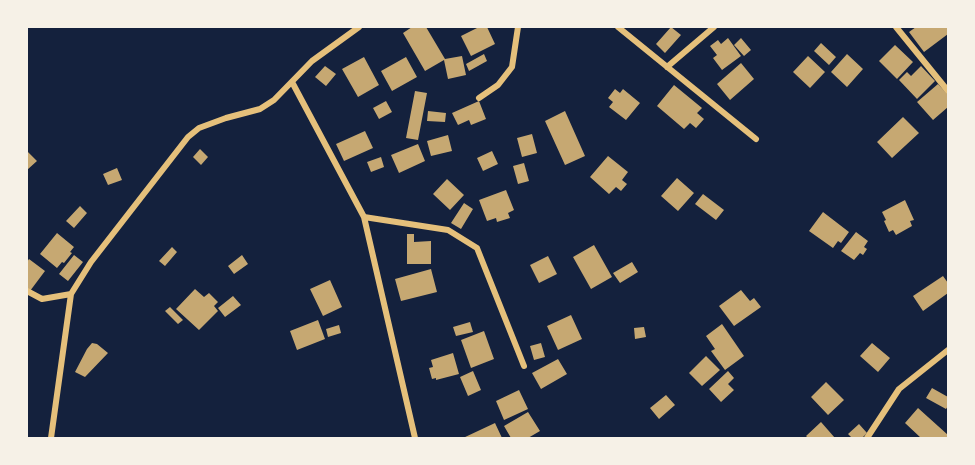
<!DOCTYPE html>
<html>
<head>
<meta charset="utf-8">
<style>
  body { margin:0 }
  #map { position:relative; width:975px; height:465px; overflow:hidden; background:#14213d; font-family:Mulish,sans-serif }
  canvas { display:block }
  .frame { position:absolute; inset:0; border:28px solid #f6f1e7; pointer-events:none }
</style>
</head>
<body>
<div id="map">
<canvas width="975" height="465"></canvas>
<div class="frame"></div>
</div>
<script>
const g = document.querySelector('canvas').getContext('2d');
g.lineJoin = 'round';
function fillPath(path, color) {
  g.fillStyle = color;
  g.fill(path, 'evenodd');
}
function poly(rows) {
  const path = new Path2D();
  for (const r of rows) {
    path.moveTo(r[0], r[1]);
    for (let i = 2; i < r.length; i += 2) path.lineTo(r[i], r[i + 1]);
  }
  return path;
}
function stroke(path, color, width, dash) {
  g.strokeStyle = color;
  g.lineWidth = width;
  g.lineCap = dash ? 'butt' : 'round';
  g.setLineDash(dash || []);
  g.stroke(path);
}
fillPath(poly([
  [412,27,426,27,445,59,462,56,466,75,448,79,444,60,425,71,403,33],
  [479,27,487,27,495,44,471,56,461,36],
  [671,27,681,35,665,53,656,44],
  [916,27,948,27,948,34,924,52,909,32],
  [728,38,741,56,722,70,713,58,717,55,710,46,718,40,721,44],
  [741,38,751,50,744,56,734,45],
  [821,43,836,57,829,65,814,51],
  [895,45,913,62,897,79,879,61],
  [484,54,487,61,469,71,466,64],
  [847,54,863,69,847,87,831,72],
  [808,56,825,72,810,88,793,72],
  [364,57,379,85,358,97,342,69],
  [406,57,417,77,392,91,381,71],
  [741,63,754,79,730,100,717,84],
  [325,66,336,74,326,86,315,77],
  [921,66,935,81,917,99,899,80,907,72,911,76],
  [938,84,948,95,948,107,933,120,917,102],
  [674,85,702,108,697,113,704,119,696,128,690,123,684,129,657,106],
  [615,89,620,93,623,89,640,103,626,120,609,107,613,102,608,98],
  [415,91,427,93,418,140,406,138],
  [386,101,392,112,379,119,373,108],
  [479,101,486,119,471,125,469,120,458,125,452,113],
  [428,111,446,113,445,122,427,121],
  [565,111,585,156,565,165,545,121],
  [903,117,919,133,892,158,877,142],
  [365,131,373,148,344,161,336,144],
  [532,134,537,153,522,157,517,138],
  [448,135,452,151,431,156,427,141],
  [418,144,425,161,399,173,391,155],
  [200,149,208,157,201,165,193,157],
  [27,151,37,161,27,170],
  [492,151,498,164,483,171,477,158],
  [608,156,628,172,622,180,627,184,621,191,616,187,609,194,590,177],
  [381,157,384,167,371,172,367,162],
  [524,163,529,181,518,184,513,166],
  [117,168,122,180,108,185,103,174],
  [677,178,694,193,678,211,661,196],
  [447,179,464,195,450,210,433,194],
  [506,190,514,210,508,213,510,218,497,222,496,218,487,221,479,200],
  [703,194,724,210,716,220,695,204],
  [905,200,914,220,910,221,912,226,896,235,893,230,889,232,884,221,886,220,882,212],
  [464,203,473,209,461,229,451,223],
  [80,206,87,213,74,228,66,221],
  [823,212,849,232,841,243,838,241,833,248,809,231],
  [856,232,868,241,864,247,867,249,863,255,860,253,854,260,841,251],
  [57,233,74,247,70,252,72,253,64,263,62,262,57,268,40,254],
  [407,234,414,234,414,242,431,241,431,264,407,264],
  [594,245,612,277,591,289,573,257],
  [172,247,177,252,165,266,159,261],
  [74,255,83,262,68,281,59,274],
  [242,255,248,264,234,274,228,266],
  [548,256,557,274,539,283,530,265],
  [29,259,45,271,30,291,27,289,27,262],
  [632,262,638,272,620,283,613,273],
  [431,269,437,292,401,301,395,279],
  [943,276,948,283,948,293,923,311,913,296],
  [330,280,342,307,323,316,310,289],
  [195,289,204,297,209,293,218,302,214,306,218,311,199,330,176,309],
  [741,290,750,301,754,298,761,307,734,326,719,306],
  [233,296,241,305,225,317,218,308],
  [170,307,183,320,178,324,165,311],
  [571,315,582,339,558,350,547,326],
  [318,320,325,339,297,350,290,331],
  [470,322,473,332,456,336,453,327],
  [722,324,744,356,725,370,711,351,715,349,706,336],
  [339,325,341,333,328,337,326,329],
  [644,327,646,337,635,339,634,328],
  [484,331,494,359,471,368,461,340],
  [92,343,97,344,108,353,85,377,75,372,87,349],
  [541,343,545,357,534,360,530,346],
  [872,343,890,358,878,372,860,356],
  [453,353,459,374,436,380,436,378,432,379,429,368,433,367,431,360],
  [706,356,720,370,702,386,689,373],
  [558,359,567,374,541,389,532,373],
  [473,371,481,390,468,396,460,377],
  [728,371,734,378,728,384,734,390,721,402,709,389],
  [826,382,844,400,828,415,811,397],
  [932,388,948,397,948,406,946,409,926,398],
  [519,390,528,409,504,420,496,401],
  [666,395,675,405,659,419,650,408],
  [918,408,948,435,948,438,921,438,905,423],
  [528,412,540,431,528,438,511,438,504,426],
  [821,422,835,438,808,438,806,436],
  [495,423,502,438,463,438],
  [859,424,867,433,862,438,852,438,848,434]
]), '#c6a872');
stroke(poly([
  [618,27,756,139],
  [896,27,948,91],
  [667,67,714,27],
  [292,82,364,217,415,438],
  [479,98,498,85,512,67,518,27],
  [364,217,448,230,477,248,524,366],
  [27,291,42,299,71,294],
  [51,438,71,294,91,262,188,137,199,128,226,118,260,109,274,100,312,61,359,27],
  [867,438,899,389,948,350]
]), '#e5c07b', 6);
</script>
</body>
</html>
